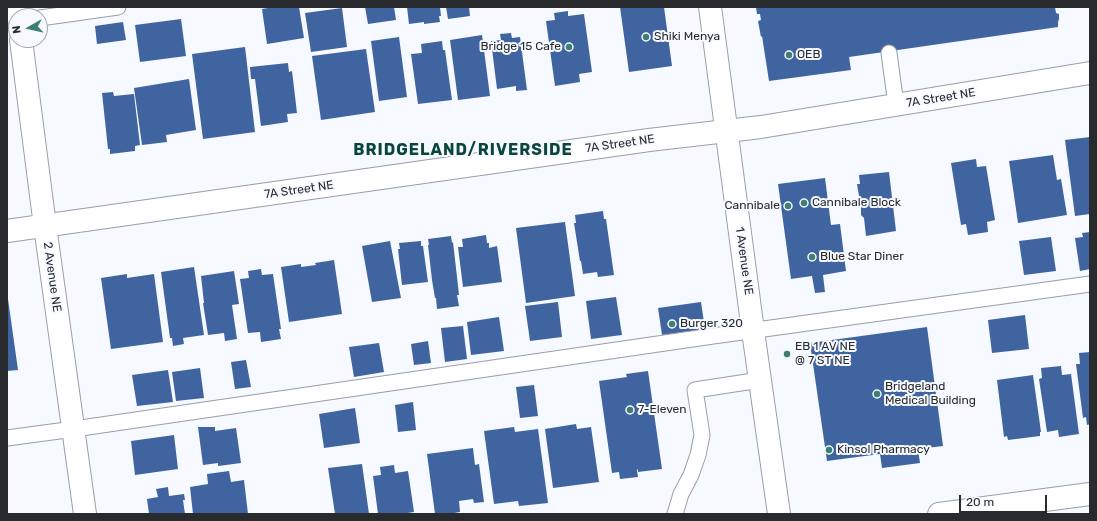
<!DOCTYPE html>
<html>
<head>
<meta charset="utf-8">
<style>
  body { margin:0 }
  #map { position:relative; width:1097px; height:521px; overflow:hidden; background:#f6f9ff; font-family:Rubik,sans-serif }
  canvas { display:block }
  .frame { position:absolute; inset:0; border:8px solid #282a2e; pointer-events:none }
  .north { position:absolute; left:8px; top:8px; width:40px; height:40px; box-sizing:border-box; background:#f6f9ff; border:1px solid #a4a6ab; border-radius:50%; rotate:262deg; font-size:11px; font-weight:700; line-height:16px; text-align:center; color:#282a2e }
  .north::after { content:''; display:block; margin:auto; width:14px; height:18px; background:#3d8073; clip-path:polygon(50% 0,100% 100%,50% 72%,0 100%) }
  .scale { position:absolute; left:959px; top:495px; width:88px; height:18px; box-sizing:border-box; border:2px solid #282a2e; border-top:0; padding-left:5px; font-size:12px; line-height:14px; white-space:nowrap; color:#282a2e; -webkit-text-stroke:3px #f6f9ff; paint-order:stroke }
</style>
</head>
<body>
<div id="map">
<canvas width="1097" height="521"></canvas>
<div class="frame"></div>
<div class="north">N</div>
<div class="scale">20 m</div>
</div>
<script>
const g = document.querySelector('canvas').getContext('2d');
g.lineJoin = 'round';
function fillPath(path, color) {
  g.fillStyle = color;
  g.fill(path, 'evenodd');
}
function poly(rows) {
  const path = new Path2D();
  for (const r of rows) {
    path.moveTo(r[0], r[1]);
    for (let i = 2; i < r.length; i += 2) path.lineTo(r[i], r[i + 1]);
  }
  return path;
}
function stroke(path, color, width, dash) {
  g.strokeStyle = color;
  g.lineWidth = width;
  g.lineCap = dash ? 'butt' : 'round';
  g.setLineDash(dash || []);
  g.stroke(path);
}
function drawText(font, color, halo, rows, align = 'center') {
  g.font = font + ' Rubik,sans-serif';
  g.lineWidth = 4;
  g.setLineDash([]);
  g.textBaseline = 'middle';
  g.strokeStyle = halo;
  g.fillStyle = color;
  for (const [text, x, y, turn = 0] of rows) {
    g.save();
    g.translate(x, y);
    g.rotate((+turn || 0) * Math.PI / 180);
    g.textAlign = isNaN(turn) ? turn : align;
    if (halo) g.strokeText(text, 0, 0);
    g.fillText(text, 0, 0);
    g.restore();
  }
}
fillPath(poly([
  [274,7,299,7,304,38,267,44,262,9],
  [365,7,394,7,396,20,368,24],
  [407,7,440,7,441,16,439,16,440,22,424,24,424,22,409,24],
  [446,7,469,7,470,16,448,19],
  [620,7,664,7,672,66,629,72],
  [756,7,1055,7,1056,13,1059,14,1059,19,1058,22,1058,27,849,57,851,70,769,81,762,36,761,37,758,21,761,20,760,14,757,14],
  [342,8,347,47,311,52,305,13],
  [568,11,568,16,584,14,592,72,579,74,580,82,555,86,546,21,555,20,554,13],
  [181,19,186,56,140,62,135,25],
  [123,22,126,40,97,44,95,26],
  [511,33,512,38,520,37,527,90,516,91,516,86,497,89,491,41,501,40,500,34],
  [482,35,490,96,458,100,450,40],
  [399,37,407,97,379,101,371,41],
  [442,41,443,50,445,50,452,100,418,104,411,54,422,53,421,44],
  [245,47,255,132,203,139,192,54],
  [366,49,375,112,321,120,312,56],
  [288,63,289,72,292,71,297,113,287,114,288,122,261,126,255,79,251,79,250,67],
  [189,79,196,130,166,135,167,142,142,145,134,88],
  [113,92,114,96,134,94,140,145,135,146,135,151,110,154,110,149,108,149,102,93],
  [1090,137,1090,214,1075,216,1065,140],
  [1053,155,1057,180,1061,179,1067,215,1018,223,1009,161],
  [976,159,977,167,986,166,995,220,987,222,988,232,968,235,966,224,961,225,951,163],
  [889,172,896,231,866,236,864,218,861,215,861,208,857,184,860,184,859,175],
  [825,178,831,225,840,224,846,271,823,275,825,292,815,293,812,276,791,279,778,184],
  [603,211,604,219,606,219,614,275,598,277,597,272,583,274,581,261,580,261,574,223,576,223,575,215],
  [565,222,575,296,526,303,516,228],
  [1090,232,1090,269,1080,271,1075,238,1083,237,1082,233],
  [486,235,487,243,489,243,489,248,497,246,502,282,463,287,458,247,463,247,462,239],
  [451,236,452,243,453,242,457,277,459,295,457,295,459,306,437,309,436,298,435,298,432,280,428,245,429,245,428,239],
  [1051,237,1056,271,1024,275,1019,241],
  [390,241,401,298,372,302,362,246],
  [421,241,421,246,423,246,428,282,402,285,398,249,400,249,399,243],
  [334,260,342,314,289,322,281,267,301,264,301,267,316,265,315,263],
  [194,267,204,335,183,338,184,344,173,346,172,338,170,338,161,272],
  [261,269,262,275,273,274,281,329,279,329,281,339,261,342,260,332,248,333,240,279,249,278,248,271],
  [234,271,239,304,232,305,237,339,225,341,224,333,208,335,203,303,204,303,201,276],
  [127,274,127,278,154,274,163,342,111,349,101,278],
  [616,297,622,335,591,339,586,301],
  [7,299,8,299,18,370,7,371],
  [558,302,562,337,530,341,525,306],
  [701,302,705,329,662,335,658,308],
  [1025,315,1029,349,992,353,988,320],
  [499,317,504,351,471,355,467,322],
  [463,326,467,359,445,362,441,328],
  [927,327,943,446,918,449,920,463,882,468,880,454,827,461,810,343],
  [428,341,431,363,414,365,411,344],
  [379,343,384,372,354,377,349,347],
  [1090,352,1090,424,1087,425,1086,417,1083,418,1076,364,1080,364,1079,353],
  [246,360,251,387,235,389,231,362],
  [1061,366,1062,375,1071,374,1079,434,1059,437,1058,430,1047,432,1039,379,1042,378,1041,368],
  [200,368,204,398,176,401,172,372],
  [168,370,173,402,137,406,132,375],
  [648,371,662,469,638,472,638,469,637,470,638,477,620,479,619,472,612,473,599,381,627,377,626,374],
  [1033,375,1041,432,1040,432,1040,436,1008,440,1007,436,1004,437,997,380],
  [534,385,538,416,520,418,516,387],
  [413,402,416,430,398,432,395,405],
  [355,408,360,443,324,448,319,414],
  [576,424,577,429,591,427,599,482,553,488,545,429],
  [198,427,215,427,215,431,236,428,241,463,218,466,218,463,203,465],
  [514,427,515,432,538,429,548,503,519,506,518,501,494,504,484,431],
  [174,435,178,469,135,475,131,441],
  [473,448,475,465,479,464,484,502,474,503,473,499,459,501,460,512,449,514,435,514,427,454],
  [362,464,369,514,335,514,328,468],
  [394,465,395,473,408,471,414,512,401,514,378,514,373,476,381,475,380,467],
  [229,471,231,482,244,480,248,514,193,514,190,487,208,484,207,474],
  [168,487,169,496,184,494,185,500,183,500,185,514,149,514,147,499,158,497,156,489]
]), '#40649f');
const lane = poly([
  [40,18,118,7],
  [889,53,896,105],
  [7,438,74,429,713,336,1090,284],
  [675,514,681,494,691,475,698,455,702,435,695,390,760,380]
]);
const street = poly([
  [16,7,17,16],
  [21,40,45,226,85,514],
  [7,231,649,140,761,127,1090,73],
  [939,514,1090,494]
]);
const secondary = poly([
  [710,7,753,331,779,514]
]);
stroke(lane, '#999ea7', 17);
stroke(street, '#999ea7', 24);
stroke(secondary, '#999ea7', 24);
stroke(lane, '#fff', 15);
stroke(street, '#fff', 22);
stroke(secondary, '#fff', 22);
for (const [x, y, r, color] of [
  [646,37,4,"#3d8073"],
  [569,47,4,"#3d8073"],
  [789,55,4,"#3d8073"],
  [804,203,4,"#3d8073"],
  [788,206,4,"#3d8073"],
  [812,257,4,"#3d8073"],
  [672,324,4,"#3d8073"],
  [787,354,4,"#3d8073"],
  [877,394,4,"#3d8073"],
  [630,410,4,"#3d8073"],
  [829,450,4,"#3d8073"]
]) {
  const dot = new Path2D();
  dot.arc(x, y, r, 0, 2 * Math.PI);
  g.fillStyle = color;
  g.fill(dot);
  stroke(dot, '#f6f9ff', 1.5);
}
drawText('12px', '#282a2e', '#f6f9ff', [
  ["Shiki Menya",654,37],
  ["Bridge 15 Cafe",561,47,"right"],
  ["OEB",797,55],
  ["Cannibale Block",812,203],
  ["Cannibale",780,206,"right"],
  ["Blue Star Diner",820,257],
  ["Burger 320",680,324],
  ["EB 1 AV NE",795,347],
  ["@ 7 ST NE",795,361],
  ["Bridgeland",885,387],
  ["Medical Building",885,401],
  ["7-Eleven",638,410],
  ["Kinsol Pharmacy",837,450]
], 'left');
drawText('12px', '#282a2e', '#f6f9ff', [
  ["7A Street NE",941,98,-9],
  ["7A Street NE",620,144,-8],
  ["7A Street NE",299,190,-8],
  ["1 Avenue NE",744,261,82],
  ["2 Avenue NE",52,277,82]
]);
g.letterSpacing = '1px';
drawText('bold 16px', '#0b463c', '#f6f9ff', [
  ["BRIDGELAND/RIVERSIDE",463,150]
]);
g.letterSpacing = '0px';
</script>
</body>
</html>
